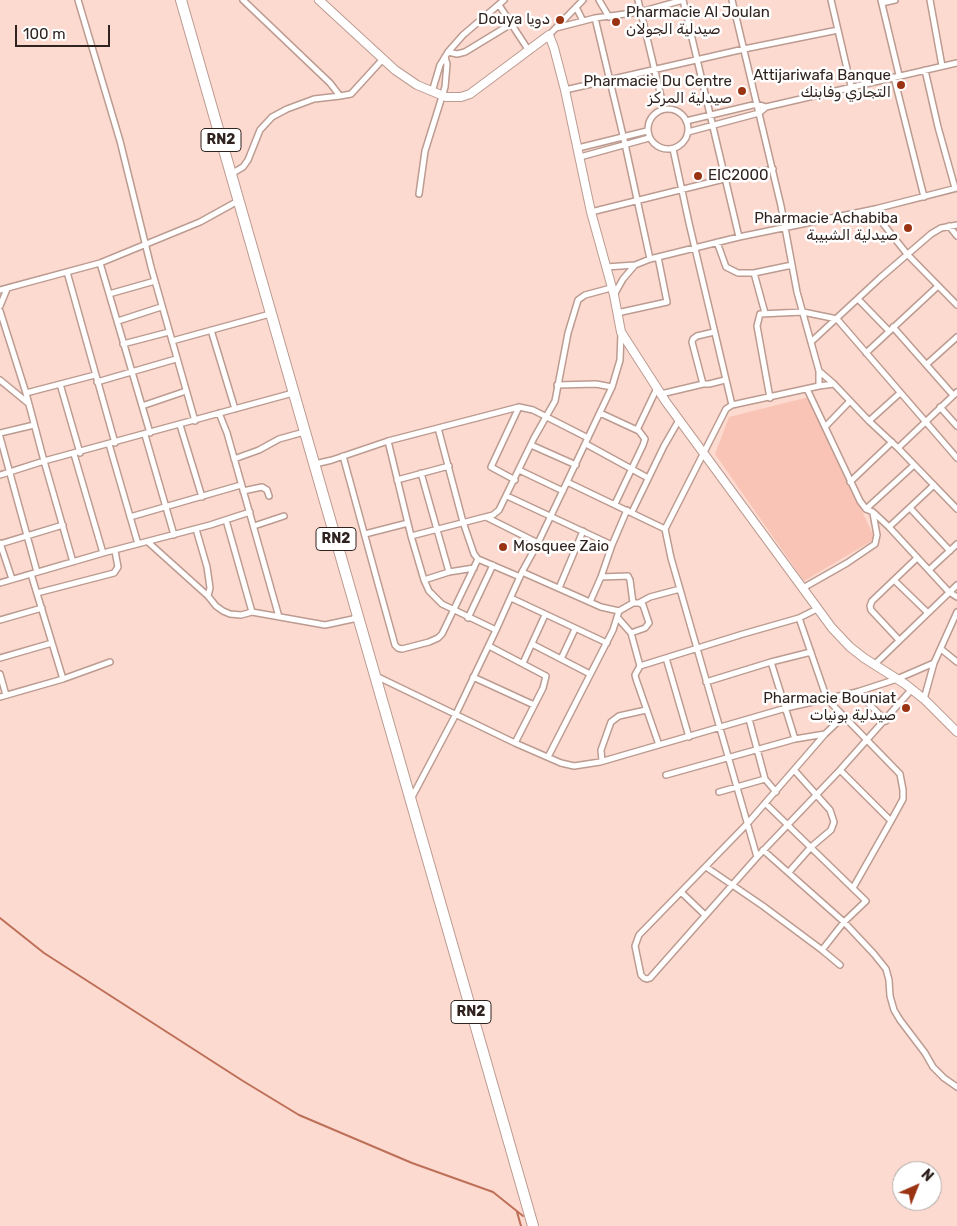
<!DOCTYPE html>
<html>
<head>
<meta charset="utf-8">
<style>
  body { margin:0 }
  #map { position:relative; width:957px; height:1226px; overflow:hidden; background:#fddad0; font-family:Rubik,sans-serif }
  canvas { display:block }
  .north { position:absolute; left:892px; top:1161px; width:50px; height:50px; box-sizing:border-box; background:#fff; border:1px solid #aca7a5; border-radius:50%; rotate:44deg; font-size:14px; font-weight:700; line-height:20px; text-align:center; color:#30231f }
  .north::after { content:''; display:block; margin:auto; width:18px; height:22px; background:#9a3311; clip-path:polygon(50% 0,100% 100%,50% 72%,0 100%) }
  .scale { position:absolute; left:15px; top:25px; width:95px; height:22px; box-sizing:border-box; border:2px solid #30231f; border-top:0; padding-left:6px; font-size:15px; line-height:18px; white-space:nowrap; color:#30231f; -webkit-text-stroke:4px #fff; paint-order:stroke }
</style>
</head>
<body>
<div id="map">
<canvas width="957" height="1226"></canvas>
<div class="north">N</div>
<div class="scale">100 m</div>
</div>
<script>
const g = document.querySelector('canvas').getContext('2d');
g.lineJoin = 'round';
function fillPath(path, color) {
  g.fillStyle = color;
  g.fill(path, 'evenodd');
}
function poly(rows) {
  const path = new Path2D();
  for (const r of rows) {
    if (r.length === 3) {
      path.moveTo(r[0] + r[2], r[1]);
      path.arc(r[0], r[1], r[2], 0, 2 * Math.PI);
      continue;
    }
    path.moveTo(r[0], r[1]);
    for (let i = 2; i < r.length; i += 2) path.lineTo(r[i], r[i + 1]);
  }
  return path;
}
function stroke(path, color, width, dash) {
  g.strokeStyle = color;
  g.lineWidth = width;
  g.lineCap = dash ? 'butt' : 'round';
  g.setLineDash(dash || []);
  g.stroke(path);
}
function drawText(font, color, halo, rows, align = 'center') {
  g.font = font + ' Rubik,Cairo,sans-serif';
  g.lineWidth = 5;
  g.setLineDash([]);
  g.textBaseline = 'middle';
  g.strokeStyle = halo;
  g.fillStyle = color;
  for (const [text, x, y, turn = 0] of rows) {
    g.save();
    g.translate(x, y);
    g.rotate((+turn || 0) * Math.PI / 180);
    g.textAlign = isNaN(turn) ? turn : align;
    if (halo) g.strokeText(text, 0, 0);
    g.fillText(text, 0, 0);
    g.restore();
  }
}
fillPath(poly([
  [809,397,875,539,804,581,715,454,729,417]
]), '#f9c4b5');
stroke(poly([
  [0,918,44,953,243,1081,299,1115,412,1163,493,1192,523,1216],
  [517,1212,521,1226]
]), '#be6f58', 2);
const street = poly([
  [78,0,120,141,151,267,195,421],
  [243,0,330,83,340,96,351,94,382,60],
  [599,0,609,17],
  [638,0,664,109],
  [683,0,739,237],
  [732,0,781,206,797,292,819,371,819,386,732,405,726,409,665,529,671,558,757,857],
  [831,0,851,86],
  [881,0,899,75],
  [930,0,942,66],
  [882,3,895,0],
  [499,5,529,51],
  [576,7,583,21],
  [595,18,625,144,650,259],
  [556,28,595,18,640,12,683,0],
  [549,35,583,0],
  [448,52,457,54,465,52,511,24],
  [925,70,938,127,955,188],
  [894,77,924,197],
  [565,90,744,49,838,30],
  [432,92,440,65,448,52,463,35,504,0],
  [668,129,20],
  [686,121,757,104,766,107],
  [688,132,759,113,766,107,957,63],
  [578,148,647,131],
  [673,149,689,223,732,405],
  [580,157,649,138],
  [231,174,243,167,248,160,260,130,272,117,287,109,314,99,340,96],
  [419,194,425,151,445,87,447,64,445,57],
  [875,209,884,225,907,254,957,305],
  [591,212,724,179,773,169],
  [949,226,957,236],
  [717,242,726,267,738,273,754,273],
  [100,263,150,433],
  [606,267,635,265],
  [67,272,115,443],
  [0,290,100,263,200,222,238,201],
  [109,294,155,281],
  [614,295,623,279,635,265,650,259,739,237,875,209,957,188],
  [858,299,889,331],
  [0,306,7,289],
  [0,311,26,393,44,461,73,562],
  [617,313,667,302,658,257],
  [765,313,754,273,792,265],
  [118,321,161,307],
  [893,327,953,395],
  [211,330,235,409],
  [714,332,697,336,693,339,692,342,703,384,709,384,725,380],
  [172,341,270,314],
  [811,342,880,278,931,234,941,228,957,225],
  [123,344,169,332],
  [866,353,938,286],
  [927,364,957,337],
  [819,371,834,384,869,421,898,448,957,509],
  [0,380,28,403],
  [97,382,176,359],
  [60,384,80,453],
  [557,385,596,384,612,387],
  [819,386,834,384],
  [807,389,860,501,866,509,873,512,889,527,949,592,957,597],
  [26,393,95,375],
  [661,394,703,384],
  [770,398,757,326,760,314,803,312,837,319,957,458],
  [142,406,186,391],
  [940,407,957,426],
  [219,413,227,433,279,617],
  [600,413,639,431,645,439,643,445,615,504],
  [869,421,900,393],
  [180,425,202,497],
  [825,427,850,401],
  [438,428,463,522,474,554,478,559,520,577],
  [637,430,657,388],
  [0,433,34,425],
  [145,435,174,535],
  [0,437,37,572],
  [388,441,411,536,424,580,429,591,442,604,496,630],
  [109,444,138,544],
  [586,444,648,478],
  [531,445,576,465],
  [898,448,957,392],
  [74,454,103,553],
  [343,456,380,591,395,645,398,648,402,649,429,642,438,638,442,634,478,559],
  [234,459,259,450,279,439,304,432],
  [315,464,332,460,388,441,519,407,533,410,588,438],
  [519,470,563,491],
  [421,473,449,572],
  [0,475,44,461,293,393],
  [397,480,449,466],
  [515,480,491,467,519,407],
  [567,482,665,529],
  [850,482,892,442],
  [243,491,262,487,267,490,269,496],
  [507,496,612,545,601,577,628,576,630,580,633,603],
  [910,508,950,551],
  [866,509,914,465],
  [632,512,664,446,679,420],
  [130,517,241,485],
  [486,517,538,543],
  [226,520,252,612],
  [254,526,284,516],
  [889,527,934,485],
  [365,534,408,523],
  [411,536,493,515,499,510,534,438,555,401,568,333,578,300,585,295,611,288],
  [148,542,208,596,210,588,207,567,196,529],
  [0,543,12,579],
  [0,544,63,525],
  [612,545,627,510],
  [929,570,957,544],
  [522,572,601,607,619,611],
  [31,574,63,679],
  [424,580,449,572,474,568],
  [894,580,927,612],
  [0,583,103,553,210,525,250,512],
  [559,588,583,531],
  [803,588,847,563,875,544,877,535,873,513],
  [37,593,114,573,118,567,115,551],
  [208,596,216,606,223,611,230,614,241,615,252,612,325,625,353,619,357,615],
  [511,598,607,643],
  [590,602,601,577],
  [639,603,650,597,680,589],
  [617,617,631,633,640,666],
  [468,618,493,565],
  [799,618,827,699,900,774,903,790,903,799,891,821],
  [0,620,42,608],
  [899,640,871,610,870,606,872,601,917,558],
  [532,644,590,674],
  [489,646,546,676,543,688,515,743],
  [941,649,957,662],
  [0,658,52,643],
  [666,658,689,737],
  [561,659,575,629],
  [771,662,795,739],
  [523,663,545,615],
  [874,665,957,585],
  [0,674,6,695],
  [376,676,515,743,561,763,574,766,600,762,786,708,857,692,897,679,934,663],
  [473,677,534,705],
  [706,682,771,662,811,652],
  [857,692,886,721],
  [0,697,63,679,110,662],
  [924,699,934,663,957,612],
  [844,716,825,734,747,824,639,935,635,946,641,975,644,978,647,979,650,978,757,857,840,770,912,689],
  [749,719,765,779,776,792],
  [659,745,636,679,635,675,640,666,743,634,799,618,817,609],
  [548,757,613,630,619,611,633,603,639,603,643,605,649,623,645,628,631,633],
  [602,761,601,750,611,722,619,716,646,710],
  [840,770,891,821,853,888],
  [666,775,795,739,825,734],
  [719,792,765,779],
  [411,799,456,714,496,630,522,572,538,543,612,387,620,360,621,333],
  [765,803,866,901,844,922,822,950],
  [763,850,844,922,874,954,886,969,889,980,890,996,894,1010,900,1020,925,1053,933,1067,944,1078,957,1087],
  [706,867,763,906,822,950,840,965],
  [789,872,811,847,831,830,834,822,830,810,795,771],
  [681,892,705,915]
]);
const secondary = poly([
  [319,0,395,70,417,85,446,97,461,97,470,94,549,35,554,48,565,90,591,212,614,295,621,332,666,402,832,628,850,647,864,658,905,684,924,699,957,732]
]);
const highway = poly([
  [181,0,533,1226]
]);
stroke(street, '#bc9b91', 8);
stroke(secondary, '#bc9b91', 10);
stroke(highway, '#bc9b91', 12);
stroke(street, '#fff', 5);
stroke(secondary, '#fff', 8);
stroke(highway, '#fff', 10);
for (const [x, y, r, color] of [
  [560,20,5,"#9a3311"],
  [616,22,5,"#9a3311"],
  [901,85,5,"#9a3311"],
  [742,91,5,"#9a3311"],
  [698,176,5,"#9a3311"],
  [908,228,5,"#9a3311"],
  [503,547,5,"#9a3311"],
  [906,708,5,"#9a3311"]
]) {
  const dot = new Path2D();
  dot.arc(x, y, r, 0, 2 * Math.PI);
  g.fillStyle = color;
  g.fill(dot);
  stroke(dot, '#fff', 2);
}
for (const [x, y, w] of [
  [221,140,40],
  [336,539,40],
  [471,1012,40]
]) {
  const box = new Path2D();
  box.roundRect(x - w / 2, y - 11.5, w, 23, 4);
  g.fillStyle = '#fff';
  g.fill(box);
  stroke(box, '#30231f', 1);
}
drawText('bold 14px', '#30231f', null, [
  ["RN2",221,140],
  ["RN2",336,539],
  ["RN2",471,1012]
]);
drawText('15px', '#30231f', '#fff', [
  ["Pharmacie Al Joulan",626,13,"left"],
  ["صيدلية الجولان",626,30,"left"],
  ["Douya دويا",550,20],
  ["Attijariwafa Banque",891,76],
  ["التجاري وفابنك",891,93],
  ["Pharmacie Du Centre",732,82],
  ["صيدلية المركز",732,99],
  ["EIC2000",708,176,"left"],
  ["Pharmacie Achabiba",898,219],
  ["صيدلية الشبيبة",898,236],
  ["Mosquee Zaio",513,547,"left"],
  ["Pharmacie Bouniat",896,699],
  ["صيدلية بونيات",896,716]
], 'right');
</script>
</body>
</html>
